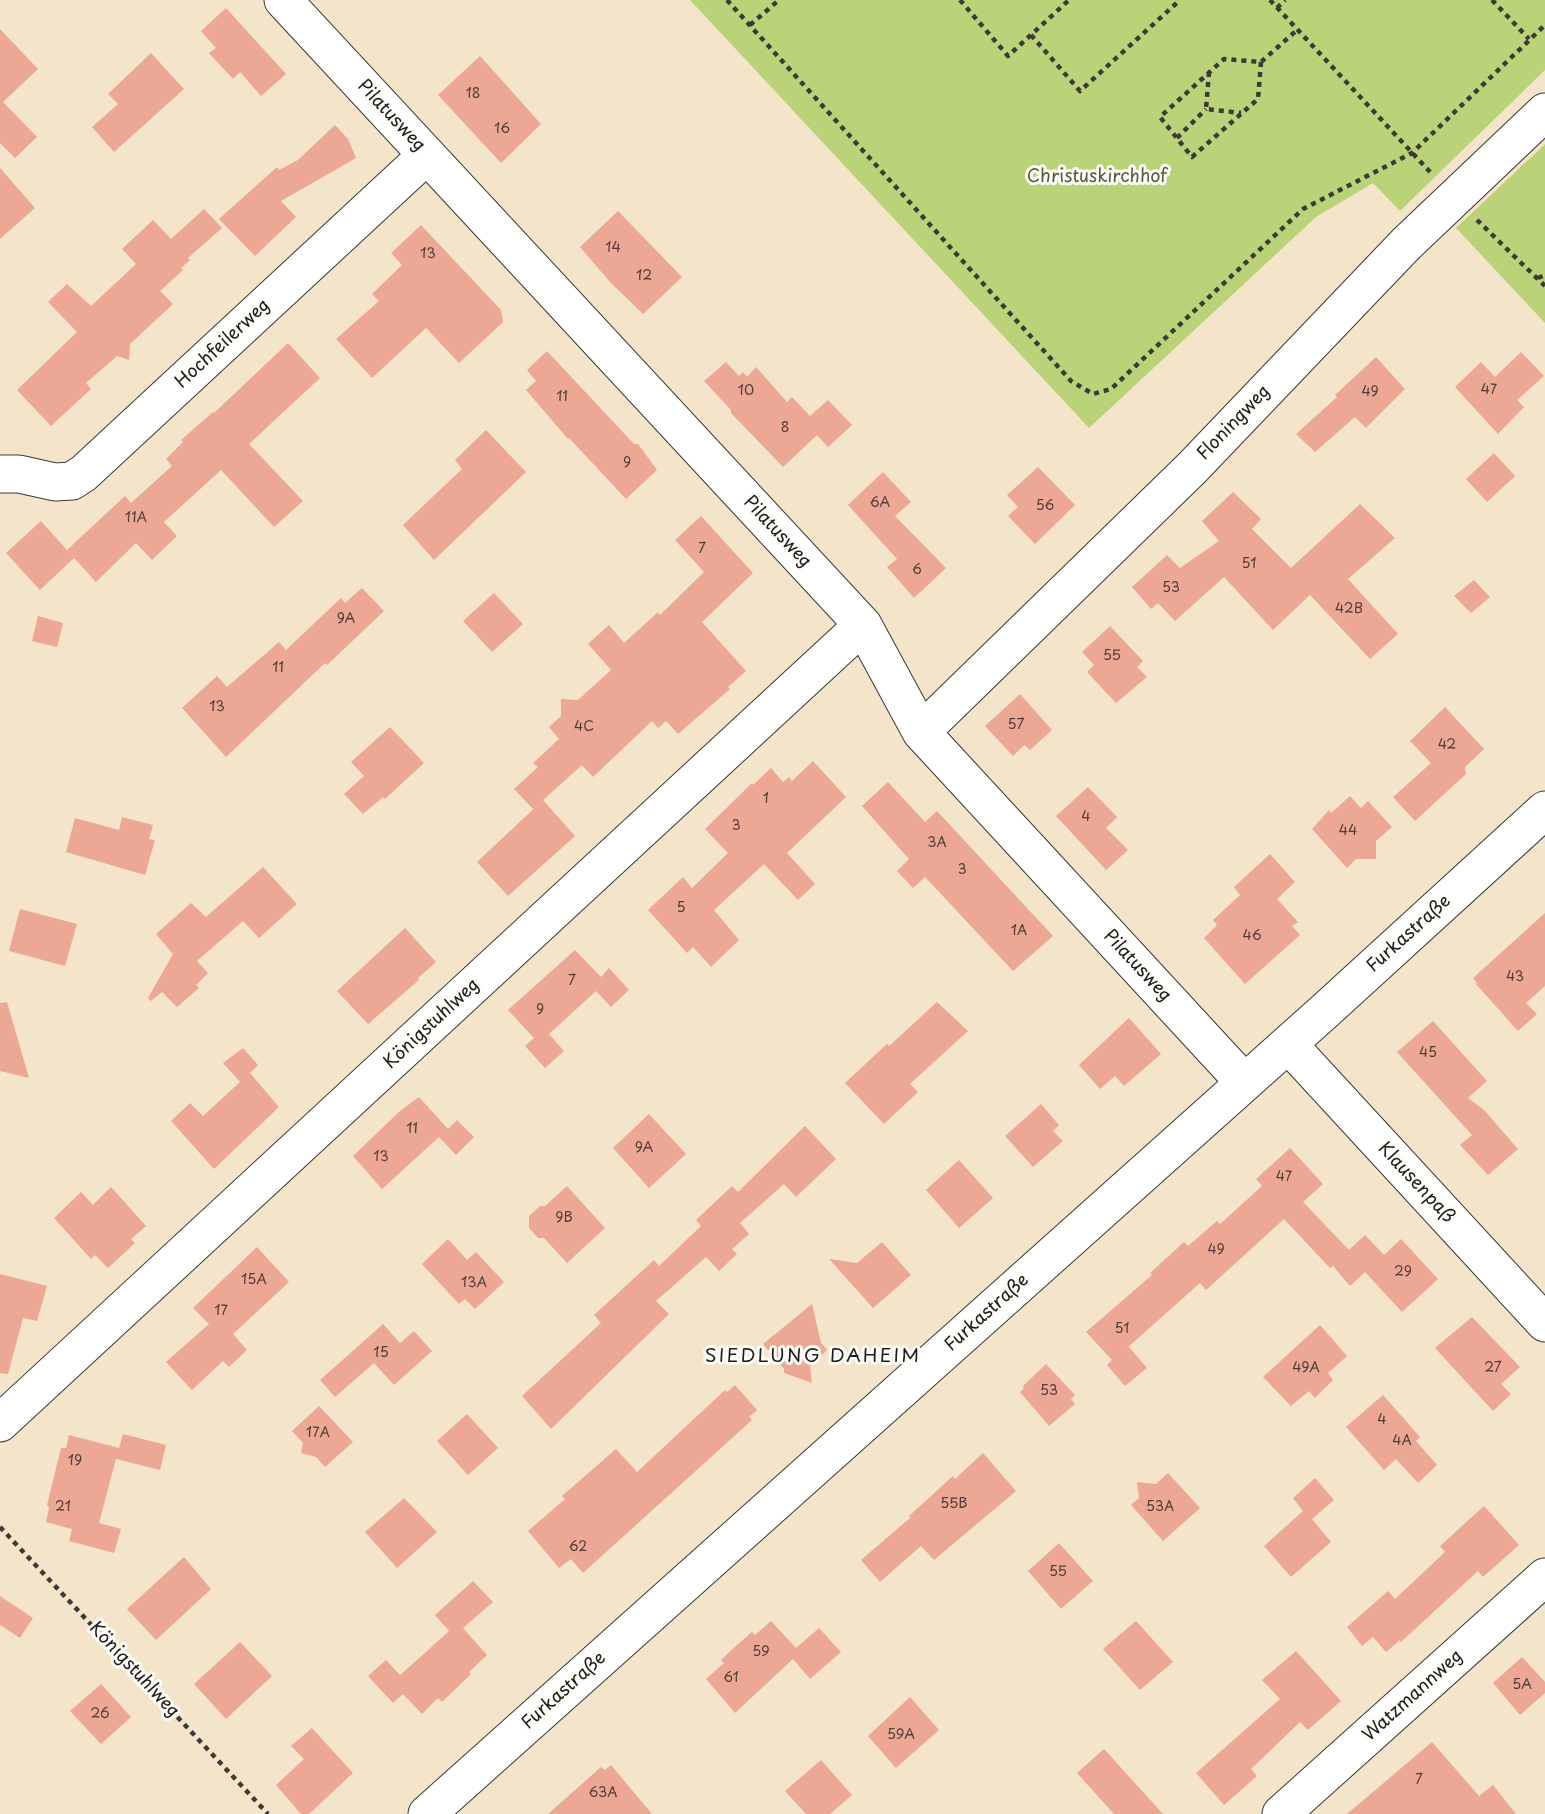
<!DOCTYPE html>
<html>
<head>
<meta charset="utf-8">
<style>
  body { margin:0 }
  canvas { display:block; background:#f3e4ca }
</style>
</head>
<body>
<canvas width="1545" height="1814"></canvas>
<script>
const g = document.querySelector('canvas').getContext('2d');
g.lineJoin = 'round';
function fillPath(path, color) {
  g.fillStyle = color;
  g.fill(path, 'evenodd');
}
function poly(rows) {
  const path = new Path2D();
  for (const r of rows) {
    path.moveTo(r[0], r[1]);
    for (let i = 2; i < r.length; i += 2) path.lineTo(r[i], r[i + 1]);
  }
  return path;
}
function stroke(path, color, width, dash) {
  g.strokeStyle = color;
  g.lineWidth = width;
  g.lineCap = dash ? 'butt' : 'round';
  g.setLineDash(dash || []);
  g.stroke(path);
}
function drawText(font, color, halo, rows, align = 'center') {
  g.font = font + ' "Playpen Sans",sans-serif';
  g.lineWidth = 6;
  g.setLineDash([]);
  g.textBaseline = 'middle';
  g.strokeStyle = halo;
  g.fillStyle = color;
  for (const [text, x, y, turn = 0] of rows) {
    g.save();
    g.translate(x, y);
    g.rotate((+turn || 0) * Math.PI / 180);
    g.textAlign = isNaN(turn) ? turn : align;
    if (halo) g.strokeText(text, 0, 0);
    g.fillText(text, 0, 0);
    g.restore();
  }
}
fillPath(poly([
  [690,0,1545,0,1545,70,1400,211,1373,183,1316,217,1089,428],
  [1545,144,1545,323,1456,228]
]), '#bad378');
fillPath(poly([
  [226,8,286,74,261,96,240,72,233,79,209,53,216,48,201,31],
  [0,29,38,69,3,102,37,137,15,158,0,143],
  [151,53,184,89,114,152,92,127,118,104,108,94],
  [480,56,541,124,501,163,438,95],
  [335,125,348,139,356,158,281,201,296,217,255,256,219,219,277,167,279,170,298,160],
  [0,168,35,208,0,239],
  [204,209,222,228,188,258,190,260,181,268,183,270,160,291,173,304,130,344,129,360,117,356,86,383,91,389,51,426,17,390,77,332,48,302,67,284,91,306,136,264,122,249,153,220,171,239],
  [618,211,682,277,643,314,610,282,580,247],
  [421,225,501,310,503,322,459,363,426,328,372,378,336,339,379,301,372,294,402,265,391,253],
  [288,343,320,378,249,444,303,501,274,527,221,470,164,522,177,536,152,560,136,543,96,582,67,550,125,496,131,503,172,466,166,459,183,442,181,440,213,412,214,413],
  [547,351,634,444,638,444,657,470,626,499,569,438,568,439,526,390,536,381,527,370],
  [1521,352,1544,376,1517,400,1524,407,1498,434,1455,387,1481,362,1495,377],
  [1376,357,1405,389,1366,428,1355,417,1315,452,1296,434,1337,397,1335,395],
  [726,362,739,376,743,372,747,377,756,367,787,402,792,397,810,416,828,400,852,425,828,447,817,435,783,467,731,413,731,410,704,381],
  [486,430,526,472,434,560,403,525,462,469,455,460],
  [1494,453,1515,476,1487,502,1466,479],
  [1038,467,1075,505,1035,544,1008,516,1018,507,1007,495],
  [883,472,911,502,895,516,946,568,914,598,887,567,897,559,848,505],
  [1233,492,1261,519,1252,529,1291,568,1360,504,1395,538,1348,579,1398,634,1370,659,1310,595,1273,630,1224,577,1175,621,1158,603,1151,609,1132,587,1167,555,1180,568,1219,541,1202,521],
  [701,516,753,573,702,622,746,671,728,687,730,689,678,734,666,721,658,728,652,721,593,777,582,765,543,800,575,836,508,896,477,862,542,801,533,809,514,789,538,767,533,763,559,739,549,727,561,716,561,699,578,700,611,670,588,644,609,625,624,643,658,612,660,615,704,572,675,540],
  [41,521,74,558,40,590,6,553],
  [1474,580,1490,597,1471,613,1454,596],
  [362,588,384,611,327,665,325,663,226,757,182,708,217,676,227,687,279,642,286,650,341,598,345,603],
  [494,593,523,624,492,652,463,621],
  [38,616,63,623,57,647,32,641],
  [1110,626,1143,661,1137,667,1147,677,1116,703,1087,672,1094,665,1082,652],
  [1020,694,1052,730,1030,750,1024,745,1013,756,985,726],
  [1445,707,1484,749,1465,767,1466,774,1415,821,1393,797,1431,763,1410,741],
  [390,727,424,763,385,799,383,797,363,814,344,794,364,776,351,762],
  [813,761,846,797,787,853,815,884,798,900,764,864,714,910,739,940,711,967,693,947,687,953,648,910,683,877,692,888,728,853,705,829,752,783,753,785,771,768,783,782,789,777,792,781],
  [888,782,925,822,937,811,1053,936,1013,971,925,877,913,888,897,871,909,859,862,806],
  [1088,787,1117,817,1106,828,1128,850,1106,870,1056,816],
  [1350,796,1361,808,1368,801,1392,827,1376,841,1376,859,1356,859,1347,868,1312,829,1329,810,1331,813],
  [122,817,153,825,149,839,155,840,145,875,66,852,75,818,119,830],
  [1270,854,1295,882,1277,899,1298,922,1292,926,1300,935,1245,984,1204,938,1217,925,1213,920,1240,895,1234,887],
  [263,867,297,904,259,938,243,921,206,953,197,961,208,973,196,985,199,988,177,1007,162,992,151,1001,148,998,173,954,156,934,191,903,206,917],
  [20,909,77,924,65,966,9,951],
  [1545,913,1545,986,1526,1003,1537,1014,1518,1031,1476,984,1477,983,1473,978],
  [405,928,436,962,418,978,419,980,368,1024,337,991],
  [575,950,601,977,609,968,629,990,611,1007,596,991,549,1034,564,1051,545,1068,525,1046,534,1038,508,1010],
  [7,1002,29,1078,0,1071,0,1003],
  [937,1002,968,1031,910,1084,918,1092,884,1124,845,1083,887,1044,889,1046],
  [1129,1018,1161,1054,1124,1086,1115,1076,1100,1089,1079,1065],
  [1433,1021,1487,1081,1468,1098,1484,1110,1518,1149,1488,1175,1460,1145,1472,1135,1397,1052],
  [243,1048,258,1065,250,1073,279,1107,214,1169,171,1121,190,1103,203,1116,240,1082,223,1063],
  [419,1097,448,1129,457,1120,474,1137,456,1155,439,1137,382,1189,353,1156,400,1111],
  [1041,1104,1059,1125,1053,1131,1063,1141,1033,1167,1005,1136],
  [649,1114,686,1154,649,1188,613,1148],
  [805,1126,836,1159,796,1197,784,1184,740,1223,749,1234,732,1249,737,1254,719,1271,706,1257,656,1301,669,1314,551,1429,522,1396,601,1323,594,1315,654,1260,659,1266,701,1226,696,1220,732,1186,738,1192],
  [1290,1148,1323,1184,1303,1202,1349,1250,1365,1235,1384,1255,1401,1239,1438,1279,1402,1312,1365,1272,1350,1286,1333,1266,1336,1263,1330,1268,1284,1219,1206,1290,1200,1283,1127,1348,1129,1347,1147,1368,1125,1386,1107,1365,1112,1360,1086,1332,1152,1275,1150,1273,1184,1242,1188,1246,1217,1221,1220,1224,1262,1186,1256,1179],
  [959,1160,993,1198,959,1228,926,1190],
  [567,1186,605,1228,567,1263,544,1238,538,1238,529,1228,529,1216,540,1206,545,1206],
  [111,1187,146,1226,131,1239,135,1243,108,1268,95,1255,91,1259,54,1218,81,1192,93,1205],
  [448,1239,467,1260,476,1252,504,1282,475,1309,465,1299,459,1304,422,1264],
  [882,1242,911,1275,873,1308,829,1259,857,1263],
  [257,1247,289,1282,233,1334,247,1350,229,1367,223,1361,192,1390,166,1362,209,1324,193,1308],
  [0,1274,47,1286,37,1321,23,1318,8,1374,0,1373],
  [812,1304,821,1343,827,1350,810,1366,812,1383,784,1373,784,1369,763,1344],
  [1472,1317,1520,1367,1501,1384,1511,1394,1493,1411,1435,1348],
  [383,1324,400,1343,414,1331,432,1351,394,1385,374,1363,335,1397,320,1380],
  [1320,1325,1347,1356,1328,1373,1333,1380,1315,1398,1309,1391,1291,1406,1263,1377],
  [1046,1364,1075,1395,1071,1399,1075,1404,1049,1426,1020,1392,1024,1388,1023,1386],
  [735,1385,757,1410,749,1417,752,1420,583,1573,571,1559,559,1568,528,1531,565,1499,562,1496,616,1449,637,1472,725,1390,727,1392],
  [1383,1395,1420,1437,1416,1441,1437,1465,1418,1483,1396,1459,1384,1470,1346,1427],
  [319,1406,353,1442,325,1467,316,1457,301,1453,303,1443,292,1431],
  [467,1414,498,1448,468,1475,437,1441],
  [123,1434,166,1445,160,1470,116,1459,99,1523,121,1529,114,1553,69,1541,72,1529,46,1522,49,1508,47,1505,61,1448,66,1448,69,1435,119,1448],
  [983,1453,1016,1491,934,1560,921,1546,880,1582,861,1560,910,1518,909,1516,953,1476,955,1479],
  [1168,1473,1200,1508,1163,1541,1131,1505,1139,1498,1137,1482,1156,1484],
  [1315,1478,1334,1500,1312,1519,1331,1542,1291,1577,1264,1546,1303,1511,1293,1498],
  [404,1498,437,1532,397,1568,365,1532],
  [1484,1506,1519,1545,1483,1577,1478,1571,1401,1642,1400,1640,1386,1652,1373,1637,1362,1646,1347,1627,1388,1591,1395,1599,1445,1552,1440,1546],
  [1059,1543,1093,1581,1061,1609,1028,1571],
  [184,1557,211,1589,156,1640,127,1609],
  [473,1581,493,1602,463,1628,487,1655,469,1672,471,1674,442,1702,438,1698,422,1714,403,1694,393,1703,368,1676,386,1660,400,1675,426,1652,449,1631,435,1615],
  [0,1596,33,1618,20,1638,0,1625],
  [771,1621,796,1648,819,1628,841,1652,810,1679,793,1659,735,1713,706,1679,724,1663,721,1660,737,1645,752,1632,755,1635],
  [1136,1621,1173,1662,1140,1690,1103,1649],
  [240,1642,272,1676,226,1719,194,1684],
  [1296,1651,1341,1701,1308,1730,1300,1722,1251,1769,1257,1776,1224,1805,1196,1773,1280,1699,1262,1680],
  [1522,1657,1545,1682,1545,1693,1520,1715,1493,1683],
  [101,1684,131,1717,101,1744,70,1711],
  [910,1697,939,1730,896,1768,868,1736],
  [312,1728,353,1773,309,1814,301,1814,276,1785,304,1759,291,1746],
  [1432,1742,1479,1796,1493,1785,1516,1814,1347,1814],
  [1104,1749,1163,1814,1114,1814,1077,1773],
  [821,1760,852,1795,830,1814,806,1814,785,1791],
  [611,1765,652,1814,548,1814,601,1767,605,1770]
]), '#eda795');
const minor = poly([
  [283,0,863,625,921,732,1244,1082],
  [0,474,19,474,55,482,72,481,84,473,427,155],
  [921,732,1192,468,1406,244,1545,112],
  [1288,1044,1545,1323],
  [0,1423,863,625],
  [427,1814,1326,1010,1545,810],
  [1281,1814,1545,1577]
]);
stroke(minor, '#3c3a36', 39);
stroke(poly([
  [727,0,1071,381,1093,394,1111,389,1303,209,1412,153,1545,25],
  [960,0,1008,56,1069,0],
  [1270,0,1431,173],
  [1492,0,1529,39],
  [1277,8,1285,0],
  [750,25,779,0],
  [1031,35,1080,91,1180,0],
  [1261,62,1258,99,1192,157,1160,117,1224,59,1261,62,1297,30],
  [1209,72,1206,109,1241,113],
  [1177,138,1206,109],
  [1477,220,1545,286],
  [1538,278,1545,275],
  [0,1527,268,1814]
]), '#3c3a36', 4.5, [5, 5]);
stroke(minor, '#fff', 37);
drawText('14px', '#503f3a', null, [
  ["18",473,94],
  ["16",502,129],
  ["14",613,248],
  ["13",428,254],
  ["12",644,276],
  ["47",1489,390],
  ["10",746,391],
  ["49",1370,392],
  ["11",562,397],
  ["8",785,428],
  ["9",627,463],
  ["6A",880,503],
  ["56",1045,506],
  ["11A",136,518],
  ["7",702,549],
  ["51",1249,564],
  ["6",917,570],
  ["53",1171,588],
  ["42B",1349,609],
  ["9A",346,619],
  ["55",1112,656],
  ["11",278,668],
  ["13",217,707],
  ["57",1016,725],
  ["4C",584,727],
  ["42",1447,745],
  ["1",766,799],
  ["4",1086,817],
  ["3",736,826],
  ["44",1348,831],
  ["3A",937,843],
  ["3",962,870],
  ["5",681,908],
  ["1A",1019,931],
  ["46",1252,936],
  ["43",1515,977],
  ["7",572,981],
  ["9",540,1010],
  ["45",1428,1053],
  ["11",412,1129],
  ["9A",644,1148],
  ["13",381,1157],
  ["47",1284,1177],
  ["9B",564,1218],
  ["49",1216,1250],
  ["29",1403,1272],
  ["15A",254,1280],
  ["13A",474,1283],
  ["17",221,1311],
  ["51",1122,1329],
  ["15",381,1353],
  ["49A",1306,1368],
  ["27",1493,1368],
  ["53",1049,1391],
  ["4",1382,1420],
  ["17A",318,1433],
  ["4A",1402,1441],
  ["19",75,1461],
  ["55B",954,1504],
  ["21",63,1507],
  ["53A",1160,1507],
  ["62",578,1547],
  ["55",1058,1572],
  ["59",761,1652],
  ["61",731,1678],
  ["5A",1522,1685],
  ["26",100,1714],
  ["59A",901,1735],
  ["7",1419,1780],
  ["63A",603,1793]
]);
drawText('18px', '#1c1c1c', '#fdfcf7', [
  ["Pilatusweg",391,116,47],
  ["Hochfeilerweg",223,344,-43],
  ["Floningweg",1234,423,-46],
  ["Pilatusweg",777,532,47],
  ["Furkastraße",1409,934,-42],
  ["Pilatusweg",1137,966,47],
  ["Königstuhlweg",432,1024,-43],
  ["Klausenpaß",1416,1183,47],
  ["Furkastraße",987,1313,-42],
  ["Königstuhlweg",134,1670,47],
  ["Furkastraße",564,1691,-42],
  ["Watzmannweg",1413,1696,-42]
]);
drawText('18px', '#535c3c', '#fdfcf7', [
  ["Christuskirchhof",1097,177]
]);
g.letterSpacing = '2px';
drawText('19px', '#1c1c1c', '#fdfcf7', [
  ["SIEDLUNG DAHEIM",813,1357]
]);
g.letterSpacing = '0px';
</script>
</body>
</html>
